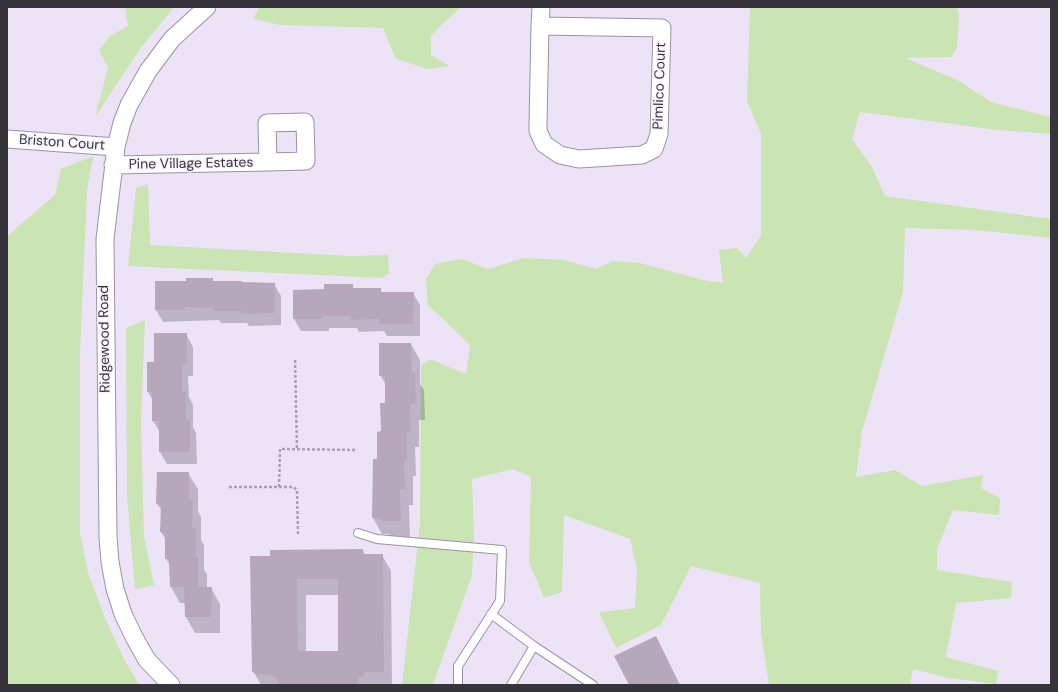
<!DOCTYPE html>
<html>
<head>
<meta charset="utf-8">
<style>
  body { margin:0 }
  #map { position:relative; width:1058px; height:692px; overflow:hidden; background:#ede3f7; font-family:"DM Sans",sans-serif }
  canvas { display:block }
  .frame { position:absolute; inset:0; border:8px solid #38343b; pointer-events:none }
</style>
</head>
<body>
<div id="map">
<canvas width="1058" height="692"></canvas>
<div class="frame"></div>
</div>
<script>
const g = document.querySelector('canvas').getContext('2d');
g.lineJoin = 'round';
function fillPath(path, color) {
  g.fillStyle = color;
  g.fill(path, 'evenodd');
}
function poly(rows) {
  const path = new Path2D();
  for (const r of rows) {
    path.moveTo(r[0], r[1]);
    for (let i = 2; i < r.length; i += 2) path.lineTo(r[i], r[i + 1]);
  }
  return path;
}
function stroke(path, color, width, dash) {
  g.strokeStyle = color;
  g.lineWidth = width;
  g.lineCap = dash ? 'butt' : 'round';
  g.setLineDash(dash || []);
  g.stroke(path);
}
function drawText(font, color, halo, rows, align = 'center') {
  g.font = font + ' "DM Sans",sans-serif';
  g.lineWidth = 3;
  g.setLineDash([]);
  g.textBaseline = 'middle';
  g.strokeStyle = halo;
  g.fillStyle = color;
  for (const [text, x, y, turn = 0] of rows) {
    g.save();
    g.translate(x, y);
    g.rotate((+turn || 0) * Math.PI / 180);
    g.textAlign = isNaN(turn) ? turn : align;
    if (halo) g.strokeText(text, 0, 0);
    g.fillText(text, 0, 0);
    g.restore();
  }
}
fillPath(poly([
  [125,7,174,7,140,49,95,117,108,68,99,50,110,36,128,26],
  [259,7,461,7,431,35,431,55,450,66,427,69,395,58,383,28,280,25,253,19],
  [750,7,957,7,959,18,957,47,952,57,906,58,959,81,991,102,1051,117,1051,134,998,130,860,112,852,139,872,167,885,196,1051,219,1051,238,975,230,905,228,903,292,862,431,856,477,895,470,922,486,983,475,981,488,1000,498,999,515,953,510,937,549,937,570,1012,582,1011,598,956,603,946,657,998,671,996,684,948,678,913,669,910,685,769,685,761,634,760,583,691,566,661,625,616,648,599,612,635,608,637,569,630,539,564,515,562,592,544,598,529,562,531,477,513,469,472,479,474,537,472,575,433,685,402,685,420,523,421,365,430,359,466,374,470,345,428,305,426,279,435,264,462,259,488,269,524,258,564,260,596,269,612,261,640,263,703,280,723,283,719,250,737,248,746,258,761,235,761,134,747,101],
  [93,156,87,190,80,353,80,532,88,573,105,618,122,655,139,685,7,685,7,236,55,195,61,169],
  [148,184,150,245,351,256,388,255,389,273,382,278,128,266,136,188],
  [145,320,141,420,144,536,154,585,135,590,127,496,126,328]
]), '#cbe4b4');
fillPath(poly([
  [212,279,214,282,274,284,281,296,281,325,249,326,247,323,221,323,219,320,163,322,156,310,156,282,186,282],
  [352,285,354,289,380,289,383,293,413,293,420,305,420,336,387,336,384,331,359,332,357,328,329,328,329,331,301,331,294,319,325,290],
  [186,334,193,347,193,376,188,376,189,397,193,405,193,427,196,433,197,464,167,464,160,452,160,432,153,421,153,401,148,392,148,363,155,363],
  [411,344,420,360,420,384,424,390,425,420,419,420,419,447,415,447,416,476,413,476,413,505,409,505,410,537,391,537,389,534,382,534,373,518,386,403,386,385,380,375],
  [188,473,198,489,198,511,201,517,201,540,204,545,204,570,207,574,207,588,211,588,220,604,220,633,195,633,186,617,186,603,180,603,171,587,171,567,166,559,166,540,161,532,162,511,157,504],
  [363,550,365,555,382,555,391,571,392,685,261,685,253,671,271,557],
  [306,595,339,595,339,652,306,652]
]), '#0003');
fillPath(poly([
  [186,278,213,278,213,281,242,281,242,282,275,283,275,313,241,314,241,311,213,311,213,308,185,307,185,310,155,310,155,281,186,281],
  [324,284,353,284,353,288,381,288,381,292,414,292,413,324,379,324,379,319,351,320,351,316,323,316,323,319,293,319,293,290,324,289],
  [154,333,187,333,187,364,182,364,182,392,186,391,186,420,190,420,190,452,159,452,159,421,152,421,152,392,147,392,147,362,154,362],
  [379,343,411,343,412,373,415,373,416,404,410,405,411,432,407,432,407,460,404,460,405,489,400,489,401,521,381,521,381,518,372,518,373,459,377,459,377,432,381,431,380,403,385,403,385,376,379,376],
  [157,472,189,472,189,500,193,500,192,528,196,528,196,557,198,557,198,587,212,587,211,617,185,617,184,587,170,587,169,559,165,559,165,532,160,532,161,504,156,504],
  [363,549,363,554,383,554,384,672,365,672,364,677,358,677,358,685,278,685,278,680,270,675,257,674,252,672,250,556,270,556,270,550],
  [297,579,338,579,338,651,298,651],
  [656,636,680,685,629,685,614,656]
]), '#b6a8ba');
const service = poly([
  [358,533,377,539,502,550,500,601,458,666,458,685],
  [491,614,534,646,511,685],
  [534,646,593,685]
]);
const minor = poly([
  [540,26,662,28,659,134,654,149,642,155,579,159,560,155,544,144,538,131,538,123,540,26,541,7],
  [7,139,116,147],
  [113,165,268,162,306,161,305,122,267,123,268,162],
  [171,685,147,660,134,637,123,614,115,589,110,562,108,537,105,239,116,147,122,123,129,105,148,71,172,39,207,7]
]);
stroke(service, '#9b92a5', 10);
stroke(minor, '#9b92a5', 19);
stroke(poly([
  [295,360,297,450],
  [229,487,279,487,280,449,357,450],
  [279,487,293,487,297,490,298,534]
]), '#a9a1b0', 2.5, [3, 2]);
stroke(service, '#fff', 8);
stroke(minor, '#fff', 17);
drawText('14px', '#38343b', '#f8f3ff', [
  ["Pimlico Court",660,86,-88],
  ["Briston Court",62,143,4],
  ["Pine Village Estates",191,164,-1],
  ["Ridgewood Road",105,339,-91]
]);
</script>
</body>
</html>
